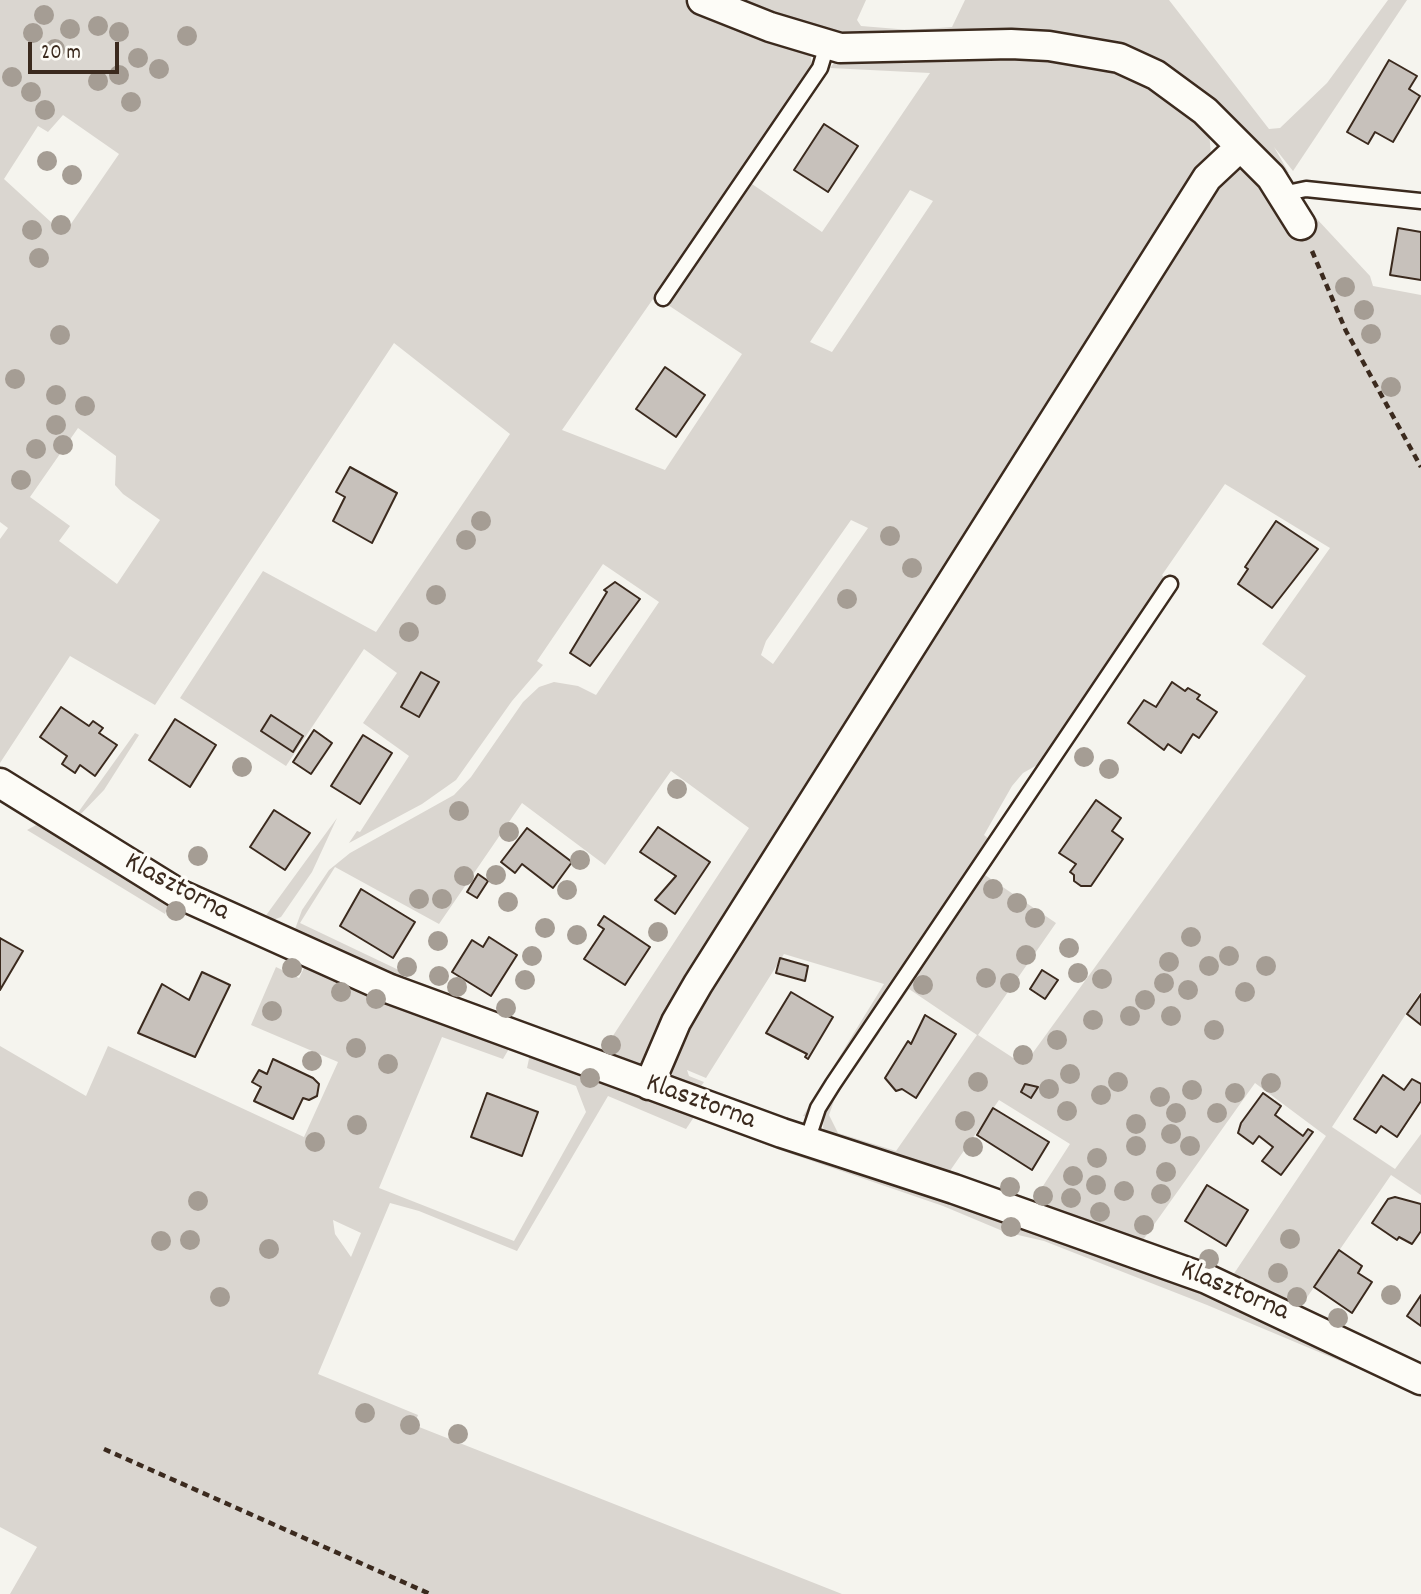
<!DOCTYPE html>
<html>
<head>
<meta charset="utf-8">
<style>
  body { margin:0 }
  #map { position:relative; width:1421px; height:1594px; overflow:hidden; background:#f5f4ee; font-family:Dekko,sans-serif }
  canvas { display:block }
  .scale { position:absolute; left:28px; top:42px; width:91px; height:32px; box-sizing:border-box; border:4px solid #3b2a1e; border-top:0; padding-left:9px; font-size:21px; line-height:24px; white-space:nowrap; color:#3b2a1e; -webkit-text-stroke:5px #fdfcf7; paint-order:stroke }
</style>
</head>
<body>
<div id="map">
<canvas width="1421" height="1594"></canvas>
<div class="scale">20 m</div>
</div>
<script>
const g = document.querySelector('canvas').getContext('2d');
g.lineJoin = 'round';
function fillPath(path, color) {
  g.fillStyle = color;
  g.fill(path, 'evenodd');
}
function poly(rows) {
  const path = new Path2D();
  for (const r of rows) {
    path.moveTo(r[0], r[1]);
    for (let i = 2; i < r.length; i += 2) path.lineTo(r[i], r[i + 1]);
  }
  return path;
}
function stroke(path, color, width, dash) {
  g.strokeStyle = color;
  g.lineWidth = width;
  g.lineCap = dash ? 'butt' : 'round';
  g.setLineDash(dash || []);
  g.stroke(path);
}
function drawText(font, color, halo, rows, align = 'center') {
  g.font = font + ' Dekko,sans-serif';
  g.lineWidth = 7;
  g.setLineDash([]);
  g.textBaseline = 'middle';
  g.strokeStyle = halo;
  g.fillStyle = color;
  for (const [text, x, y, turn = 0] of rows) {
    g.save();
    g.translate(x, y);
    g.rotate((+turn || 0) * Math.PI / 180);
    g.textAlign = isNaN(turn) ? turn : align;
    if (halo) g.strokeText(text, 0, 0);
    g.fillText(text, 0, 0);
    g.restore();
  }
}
fillPath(poly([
  [0,0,684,0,810,53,812,66,805,80,562,430,665,470,742,354,668,305,752,184,822,232,930,73,830,68,839,57,978,51,1129,70,1209,130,1211,156,640,1066,601,1054,749,828,671,771,605,865,522,803,439,924,335,867,300,923,405,973,395,983,326,952,329,943,312,936,309,939,294,932,302,910,329,870,350,853,454,795,471,777,523,702,539,687,554,682,578,686,596,695,659,602,603,564,537,661,543,665,512,701,456,780,422,804,349,843,357,831,360,832,409,756,363,723,397,673,364,649,286,766,180,698,263,571,376,632,510,434,394,343,155,705,70,656,0,763,0,539,8,528,0,522],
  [63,115,119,154,64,234,4,179,38,126,48,132],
  [910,190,933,201,832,352,810,342],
  [78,428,116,456,115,485,123,494,160,520,117,584,59,541,70,526,30,497],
  [851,520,868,528,773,664,761,655,766,641],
  [719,0,866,0,857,20,861,26,910,30,952,27,965,0,1169,0,1269,129,1280,128,1327,83,1388,0,1407,0,1293,171,1274,147,1289,173,1285,174,1153,65,840,39],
  [1240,169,1250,173,1311,222,1316,218,1370,276,1373,286,1421,295,1421,991,1332,1127,1395,1169,1421,1134,1421,1195,1391,1175,1299,1309,1231,1278,1326,1136,1255,1083,1143,1240,1145,1242,1137,1246,1029,1207,1030,1199,1034,1200,1070,1144,999,1100,945,1178,826,1133,823,1128,824,1115,830,1099,875,1033,880,1032,835,1098,829,1115,838,1133,896,1151,977,1035,909,989,891,1015,886,1015,1013,832,985,875,1056,923,978,1035,1024,1065,1306,676,1262,644,1330,548,1225,484,1162,575,1167,580,1046,760,1023,773,1012,786,984,835,991,841,862,1027,807,1117,803,1116,884,984,784,954,706,1078,687,1070,689,1076,704,1082,699,1089,670,1079,669,1068,690,1013,1229,170],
  [135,733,139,735,104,790,77,818,0,775,0,766,77,814],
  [337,818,312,872,281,917,263,924,267,914],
  [38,824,46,826,170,901,165,914,27,830],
  [306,964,510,1047,503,1059,442,1037,379,1188,514,1241,586,1112,576,1086,527,1068,530,1054,1176,1277,1421,1387,1421,1395,1207,1305,1044,1241,1005,1232,943,1206,780,1150,694,1117,686,1129,608,1096,517,1251,419,1211,390,1203,318,1374,418,1415,414,1425,842,1594,10,1594,37,1547,0,1527,0,1046,86,1096,108,1046,304,1137,338,1062,251,1025,276,967,299,978],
  [333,1220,361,1233,351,1257,335,1234]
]), '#dad6d0');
const building = poly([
  [1389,60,1417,76,1409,89,1420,96,1393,142,1375,132,1368,144,1347,132,1389,60],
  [824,124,858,146,828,192,794,170,824,124],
  [1398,228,1421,232,1421,280,1390,275,1398,228],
  [665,367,705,395,676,437,636,409,665,367],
  [350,467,397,493,372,543,333,521,345,497,336,492,350,467],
  [1276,521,1318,549,1272,608,1238,584,1248,569,1245,567,1276,521],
  [615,582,640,599,590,666,570,653,607,592,604,590,615,582],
  [421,672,439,682,419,717,401,707,421,672],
  [1172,682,1185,691,1188,688,1200,695,1197,699,1217,712,1199,738,1193,734,1181,753,1168,744,1164,750,1128,723,1144,700,1156,707,1172,682],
  [61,707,89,726,93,721,103,728,99,733,117,745,95,776,80,765,75,773,62,764,67,756,40,737,61,707],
  [271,715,303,736,293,752,261,731,271,715],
  [175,719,216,745,190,787,149,760,175,719],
  [314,730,332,743,311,774,293,762,314,730],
  [363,735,392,753,360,804,331,786,363,735],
  [1096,800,1121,818,1112,831,1123,839,1091,886,1081,886,1074,881,1074,875,1070,872,1076,864,1059,853,1096,800],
  [274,810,310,833,285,870,250,847,274,810],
  [658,827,710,862,675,914,655,900,676,876,640,852,658,827],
  [527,828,572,862,553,888,522,864,515,873,501,862,527,828],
  [478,874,488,881,477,898,467,892,478,874],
  [361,889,415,922,393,958,340,926,361,889],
  [604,916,650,947,625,985,584,959,604,929,598,925,604,916],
  [489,937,517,955,491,996,452,972,472,940,483,947,489,937],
  [0,938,23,951,0,990,0,938],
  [780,958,808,966,805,981,776,973,780,958],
  [1042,970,1058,980,1045,999,1030,989,1042,970],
  [202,972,230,985,195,1057,138,1033,162,984,189,1000,202,972],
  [791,992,833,1017,808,1059,805,1057,807,1054,766,1033,791,992],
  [1421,994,1421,1025,1407,1014,1421,994],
  [925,1015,956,1034,916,1098,902,1089,896,1091,885,1078,908,1041,911,1044,925,1015],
  [273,1059,313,1078,319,1084,317,1096,309,1100,303,1098,293,1119,254,1101,261,1087,252,1082,259,1070,267,1074,273,1059],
  [1383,1075,1404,1090,1412,1079,1421,1084,1421,1101,1397,1137,1381,1126,1376,1133,1354,1119,1383,1075],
  [1025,1084,1038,1087,1031,1098,1021,1092,1025,1084],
  [487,1093,538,1112,522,1156,471,1137,487,1093],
  [1263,1093,1281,1106,1275,1115,1303,1136,1308,1129,1313,1132,1281,1175,1262,1161,1273,1147,1259,1136,1253,1144,1238,1133,1241,1123,1263,1093],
  [993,1108,1049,1142,1032,1170,977,1135,993,1108],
  [1207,1185,1248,1210,1226,1246,1185,1221,1207,1185],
  [1395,1197,1421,1204,1421,1231,1412,1244,1399,1237,1397,1240,1372,1223,1388,1199,1395,1197],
  [1339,1250,1362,1266,1358,1273,1372,1282,1352,1313,1314,1287,1339,1250],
  [1421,1295,1421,1326,1407,1316,1421,1295]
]);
fillPath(building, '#c7c1bb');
stroke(building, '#3b2a1e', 2);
const service = poly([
  [1282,194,1306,189,1421,201],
  [663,298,820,68,827,45],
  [807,1141,818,1108,833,1084,1170,584]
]);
const minor = poly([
  [702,0,770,27,840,48,1011,44,1049,46,1119,58,1156,75,1205,111,1271,177,1301,225],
  [0,783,179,894,390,989,782,1133,954,1189,1207,1279,1421,1380],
  [649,1085,676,1022,698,984,1207,178,1239,148]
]);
stroke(service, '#3b2a1e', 19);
stroke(minor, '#3b2a1e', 33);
stroke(poly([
  [1312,251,1346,331,1421,467],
  [104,1449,430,1594]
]), '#3b2a1e', 4.5, [7, 5]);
stroke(service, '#fdfcf7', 14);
stroke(minor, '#fdfcf7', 28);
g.fillStyle = '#a59d94';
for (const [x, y] of [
  [44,15],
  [98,26],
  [70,29],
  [119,32],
  [33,33],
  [187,36],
  [55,49],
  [138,58],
  [159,69],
  [119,75],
  [12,77],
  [98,81],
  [31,92],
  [131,102],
  [45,110],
  [47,161],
  [72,175],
  [61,225],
  [32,230],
  [39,258],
  [1345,287],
  [1364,310],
  [1371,334],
  [60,335],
  [15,379],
  [1391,387],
  [56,395],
  [85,406],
  [56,425],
  [63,445],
  [36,449],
  [21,480],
  [481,521],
  [890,536],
  [466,540],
  [912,568],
  [436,595],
  [847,599],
  [409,632],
  [1084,757],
  [242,767],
  [1109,769],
  [677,789],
  [459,811],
  [509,832],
  [198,856],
  [580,860],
  [496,875],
  [464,876],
  [993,889],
  [567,890],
  [419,899],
  [442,899],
  [508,902],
  [1017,903],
  [176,911],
  [1035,918],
  [545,928],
  [658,932],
  [577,935],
  [1191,937],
  [438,941],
  [1069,948],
  [1026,955],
  [532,956],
  [1229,956],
  [1169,962],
  [1209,966],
  [1266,966],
  [407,967],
  [292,968],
  [1078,973],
  [439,976],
  [986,978],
  [1102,979],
  [525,980],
  [1010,983],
  [1164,983],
  [923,985],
  [457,987],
  [1188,990],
  [341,992],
  [1245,992],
  [376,999],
  [1145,1000],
  [506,1008],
  [272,1011],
  [1130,1016],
  [1171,1016],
  [1093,1020],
  [1214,1030],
  [1057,1040],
  [611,1045],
  [356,1048],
  [1023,1055],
  [312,1061],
  [388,1064],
  [1070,1074],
  [590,1078],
  [978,1082],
  [1118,1082],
  [1271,1083],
  [1049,1089],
  [1192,1090],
  [1235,1093],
  [1101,1095],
  [1160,1097],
  [1067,1111],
  [1176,1113],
  [1217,1113],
  [965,1121],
  [1136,1124],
  [357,1125],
  [1171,1134],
  [315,1142],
  [1136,1146],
  [1190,1146],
  [973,1147],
  [1097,1158],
  [1166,1172],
  [1073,1176],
  [1096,1185],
  [1010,1187],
  [1124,1191],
  [1161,1194],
  [1043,1196],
  [1071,1198],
  [198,1201],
  [1100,1212],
  [1144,1225],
  [1011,1227],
  [1290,1239],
  [190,1240],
  [161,1241],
  [269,1249],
  [1209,1259],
  [1278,1273],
  [1391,1295],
  [220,1297],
  [1297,1297],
  [1338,1318],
  [365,1413],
  [410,1425],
  [458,1434]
]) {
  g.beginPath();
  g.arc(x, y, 10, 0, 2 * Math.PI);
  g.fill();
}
drawText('28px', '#3b2a1e', '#fdfcf7', [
  ["Klasztorna",176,889,28],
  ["Klasztorna",700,1104,20],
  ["Klasztorna",1234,1293,23]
]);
</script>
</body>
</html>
